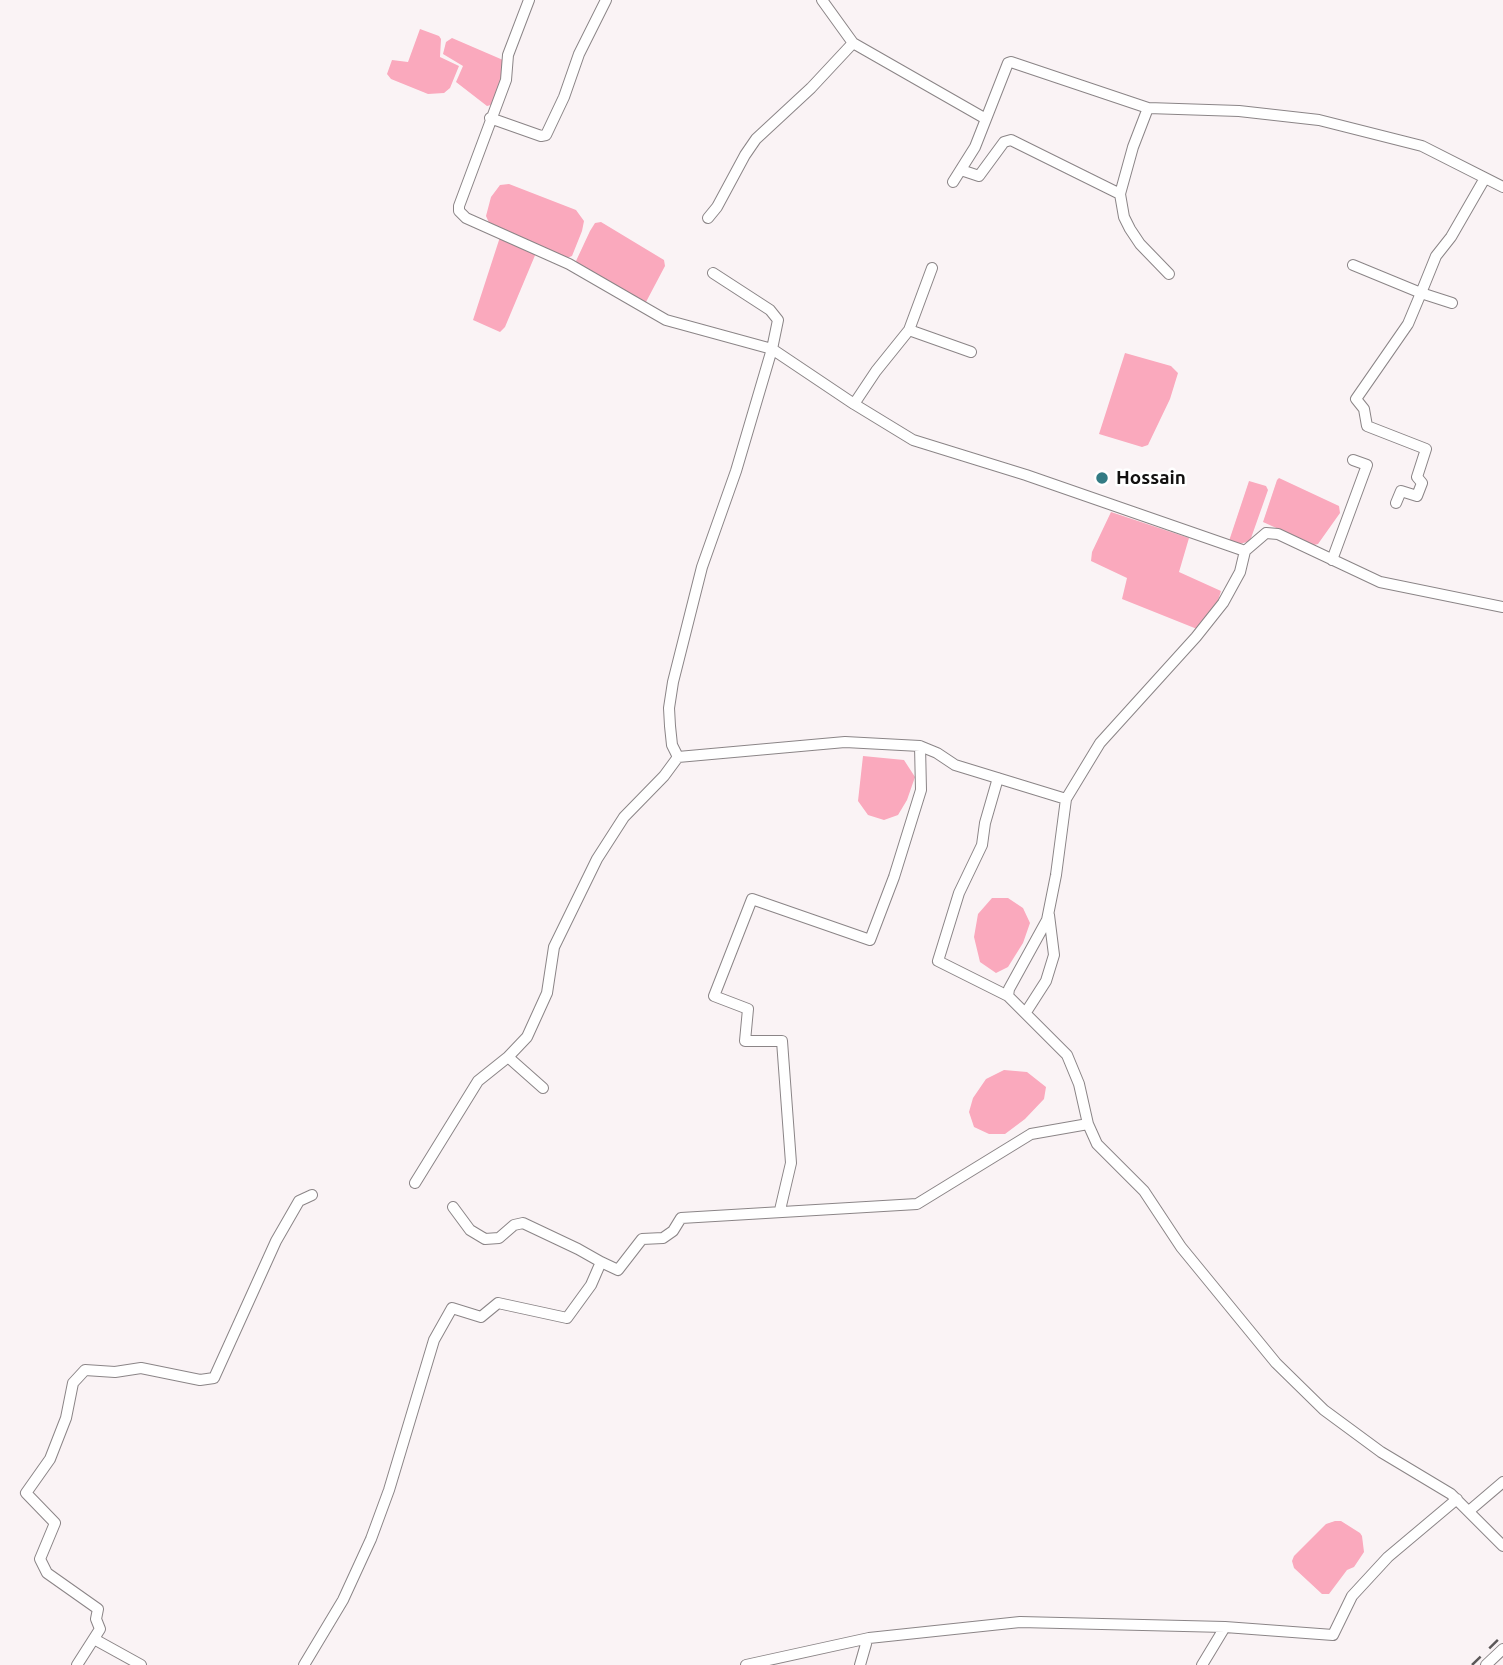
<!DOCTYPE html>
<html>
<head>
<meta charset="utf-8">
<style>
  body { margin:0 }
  canvas { display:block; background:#faf3f5 }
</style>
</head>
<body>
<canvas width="1503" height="1665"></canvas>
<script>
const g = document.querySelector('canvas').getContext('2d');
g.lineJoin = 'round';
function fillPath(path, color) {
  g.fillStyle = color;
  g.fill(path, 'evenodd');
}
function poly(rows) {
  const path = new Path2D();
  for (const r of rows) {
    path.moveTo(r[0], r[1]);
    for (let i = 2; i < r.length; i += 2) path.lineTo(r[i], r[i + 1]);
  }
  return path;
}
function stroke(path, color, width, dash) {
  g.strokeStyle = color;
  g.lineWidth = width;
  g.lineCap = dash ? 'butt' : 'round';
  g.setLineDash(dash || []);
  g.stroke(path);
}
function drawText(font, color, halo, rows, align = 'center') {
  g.font = font + ' Ubuntu,sans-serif';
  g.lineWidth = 5;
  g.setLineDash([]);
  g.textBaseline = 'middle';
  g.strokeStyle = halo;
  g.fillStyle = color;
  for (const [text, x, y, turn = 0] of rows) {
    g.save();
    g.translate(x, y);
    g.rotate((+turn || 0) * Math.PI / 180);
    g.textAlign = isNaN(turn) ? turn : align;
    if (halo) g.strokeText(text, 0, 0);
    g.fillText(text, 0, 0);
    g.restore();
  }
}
fillPath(poly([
  [420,29,439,36,441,39,440,57,459,66,450,88,444,93,428,94,391,79,387,74,392,60,408,62],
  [452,38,503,60,507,70,491,105,487,106,456,82,463,66,443,54,446,42],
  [509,184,576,210,584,221,582,231,572,256,567,258,490,225,486,216,491,197,500,185],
  [601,222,664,260,665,266,646,302,643,303,577,265,576,261,590,231,595,223],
  [500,237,536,253,505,327,500,332,473,320],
  [1125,353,1171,366,1178,373,1170,399,1148,445,1142,447,1099,434],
  [1279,478,1339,506,1340,513,1318,544,1314,545,1263,522,1277,480],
  [1249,481,1266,486,1268,490,1250,541,1240,544,1229,541],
  [1111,512,1189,538,1179,572,1221,591,1216,607,1197,629,1122,599,1127,578,1091,561,1092,552],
  [863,756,904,760,915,777,907,800,898,815,884,820,868,815,858,801],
  [992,898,1008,898,1023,908,1030,923,1023,943,1008,967,996,973,980,962,974,937,978,914],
  [1004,1070,1027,1072,1046,1087,1044,1099,1025,1119,1005,1134,989,1134,974,1127,969,1112,973,1098,986,1079],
  [1335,1521,1341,1521,1360,1533,1362,1536,1364,1552,1354,1567,1347,1570,1329,1594,1322,1594,1294,1568,1292,1561,1294,1556,1326,1524]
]), '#faa9bd');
const minor = poly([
  [529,0,508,55,506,80,459,206,459,211,466,218,569,264,666,320,772,349,854,404,913,440,1026,475,1245,551,1266,533,1278,534,1380,582,1503,607],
  [822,0,853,43,986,119],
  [1148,108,1133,147,1120,194,1124,217,1130,229,1140,244,1169,274],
  [490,118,541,136,546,135,564,97,579,54,606,0],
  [961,170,979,176,1004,142,1011,140,1120,194],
  [953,182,975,147,1008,63,1011,62,1148,108,1239,111,1319,120,1422,146,1503,187],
  [708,218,717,207,745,155,756,139,811,88,853,43],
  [1353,265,1421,293,1436,256,1451,237,1485,178],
  [713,273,770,310,778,320,772,349,736,471,702,567,673,682,669,708,670,726,672,745,678,757,845,742,920,746,937,753,955,765,1066,799],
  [909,330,971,352],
  [854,404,876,371,909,330,932,268],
  [1396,503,1401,491,1417,496,1422,483,1417,477,1426,449,1367,426,1364,409,1356,399,1408,324,1421,293,1452,303],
  [1245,551,1240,572,1223,603,1196,637,1100,743,1066,799,1056,875,1047,920,1009,989,1008,996,1067,1055,1079,1084,1088,1124,1097,1144,1144,1191,1181,1247,1276,1363,1324,1410,1381,1452,1451,1494,1503,1546],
  [1332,560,1367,465,1353,460],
  [998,778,985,823,982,845,959,893,938,961,1008,996],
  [1028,1009,1046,981,1054,955,1049,915],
  [508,1057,543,1088],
  [415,1183,478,1081,508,1057,527,1037,547,993,554,947,597,859,624,817,664,776,678,757],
  [453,1207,470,1230,485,1239,499,1238,514,1225,523,1223,578,1249,601,1262],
  [780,1210,791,1163,782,1041,745,1041,748,1009,714,996,752,899,870,940,894,877,921,790,920,746],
  [1469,1511,1503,1482],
  [94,1639,141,1665],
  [77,1665,100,1629,96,1619,98,1609,47,1573,40,1559,55,1523,26,1493,50,1459,66,1418,73,1383,85,1370,115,1372,141,1368,200,1380,214,1378,276,1241,299,1201,312,1195],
  [304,1665,343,1600,371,1539,389,1490,434,1340,452,1308,481,1317,498,1303,567,1318,591,1285,601,1262,618,1270,642,1239,663,1238,673,1231,681,1218,917,1204,1031,1134,1088,1124],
  [746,1665,869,1638,1020,1622,1225,1627,1333,1635,1352,1596,1388,1557,1457,1499],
  [860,1665,866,1644],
  [1202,1665,1225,1627],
  [1486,1665,1503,1649]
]);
stroke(minor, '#8b8587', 12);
stroke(minor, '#fff', 10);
stroke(poly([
  [1472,1665,1503,1635]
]), '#5c5859', 2.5, [12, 12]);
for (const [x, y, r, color] of [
  [1102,478,7,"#337b84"]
]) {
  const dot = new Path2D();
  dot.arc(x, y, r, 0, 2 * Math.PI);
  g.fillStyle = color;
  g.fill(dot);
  stroke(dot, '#fff', 2.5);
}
drawText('bold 19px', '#121010', '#fff', [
  ["Hossain",1116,478]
], 'left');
</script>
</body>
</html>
